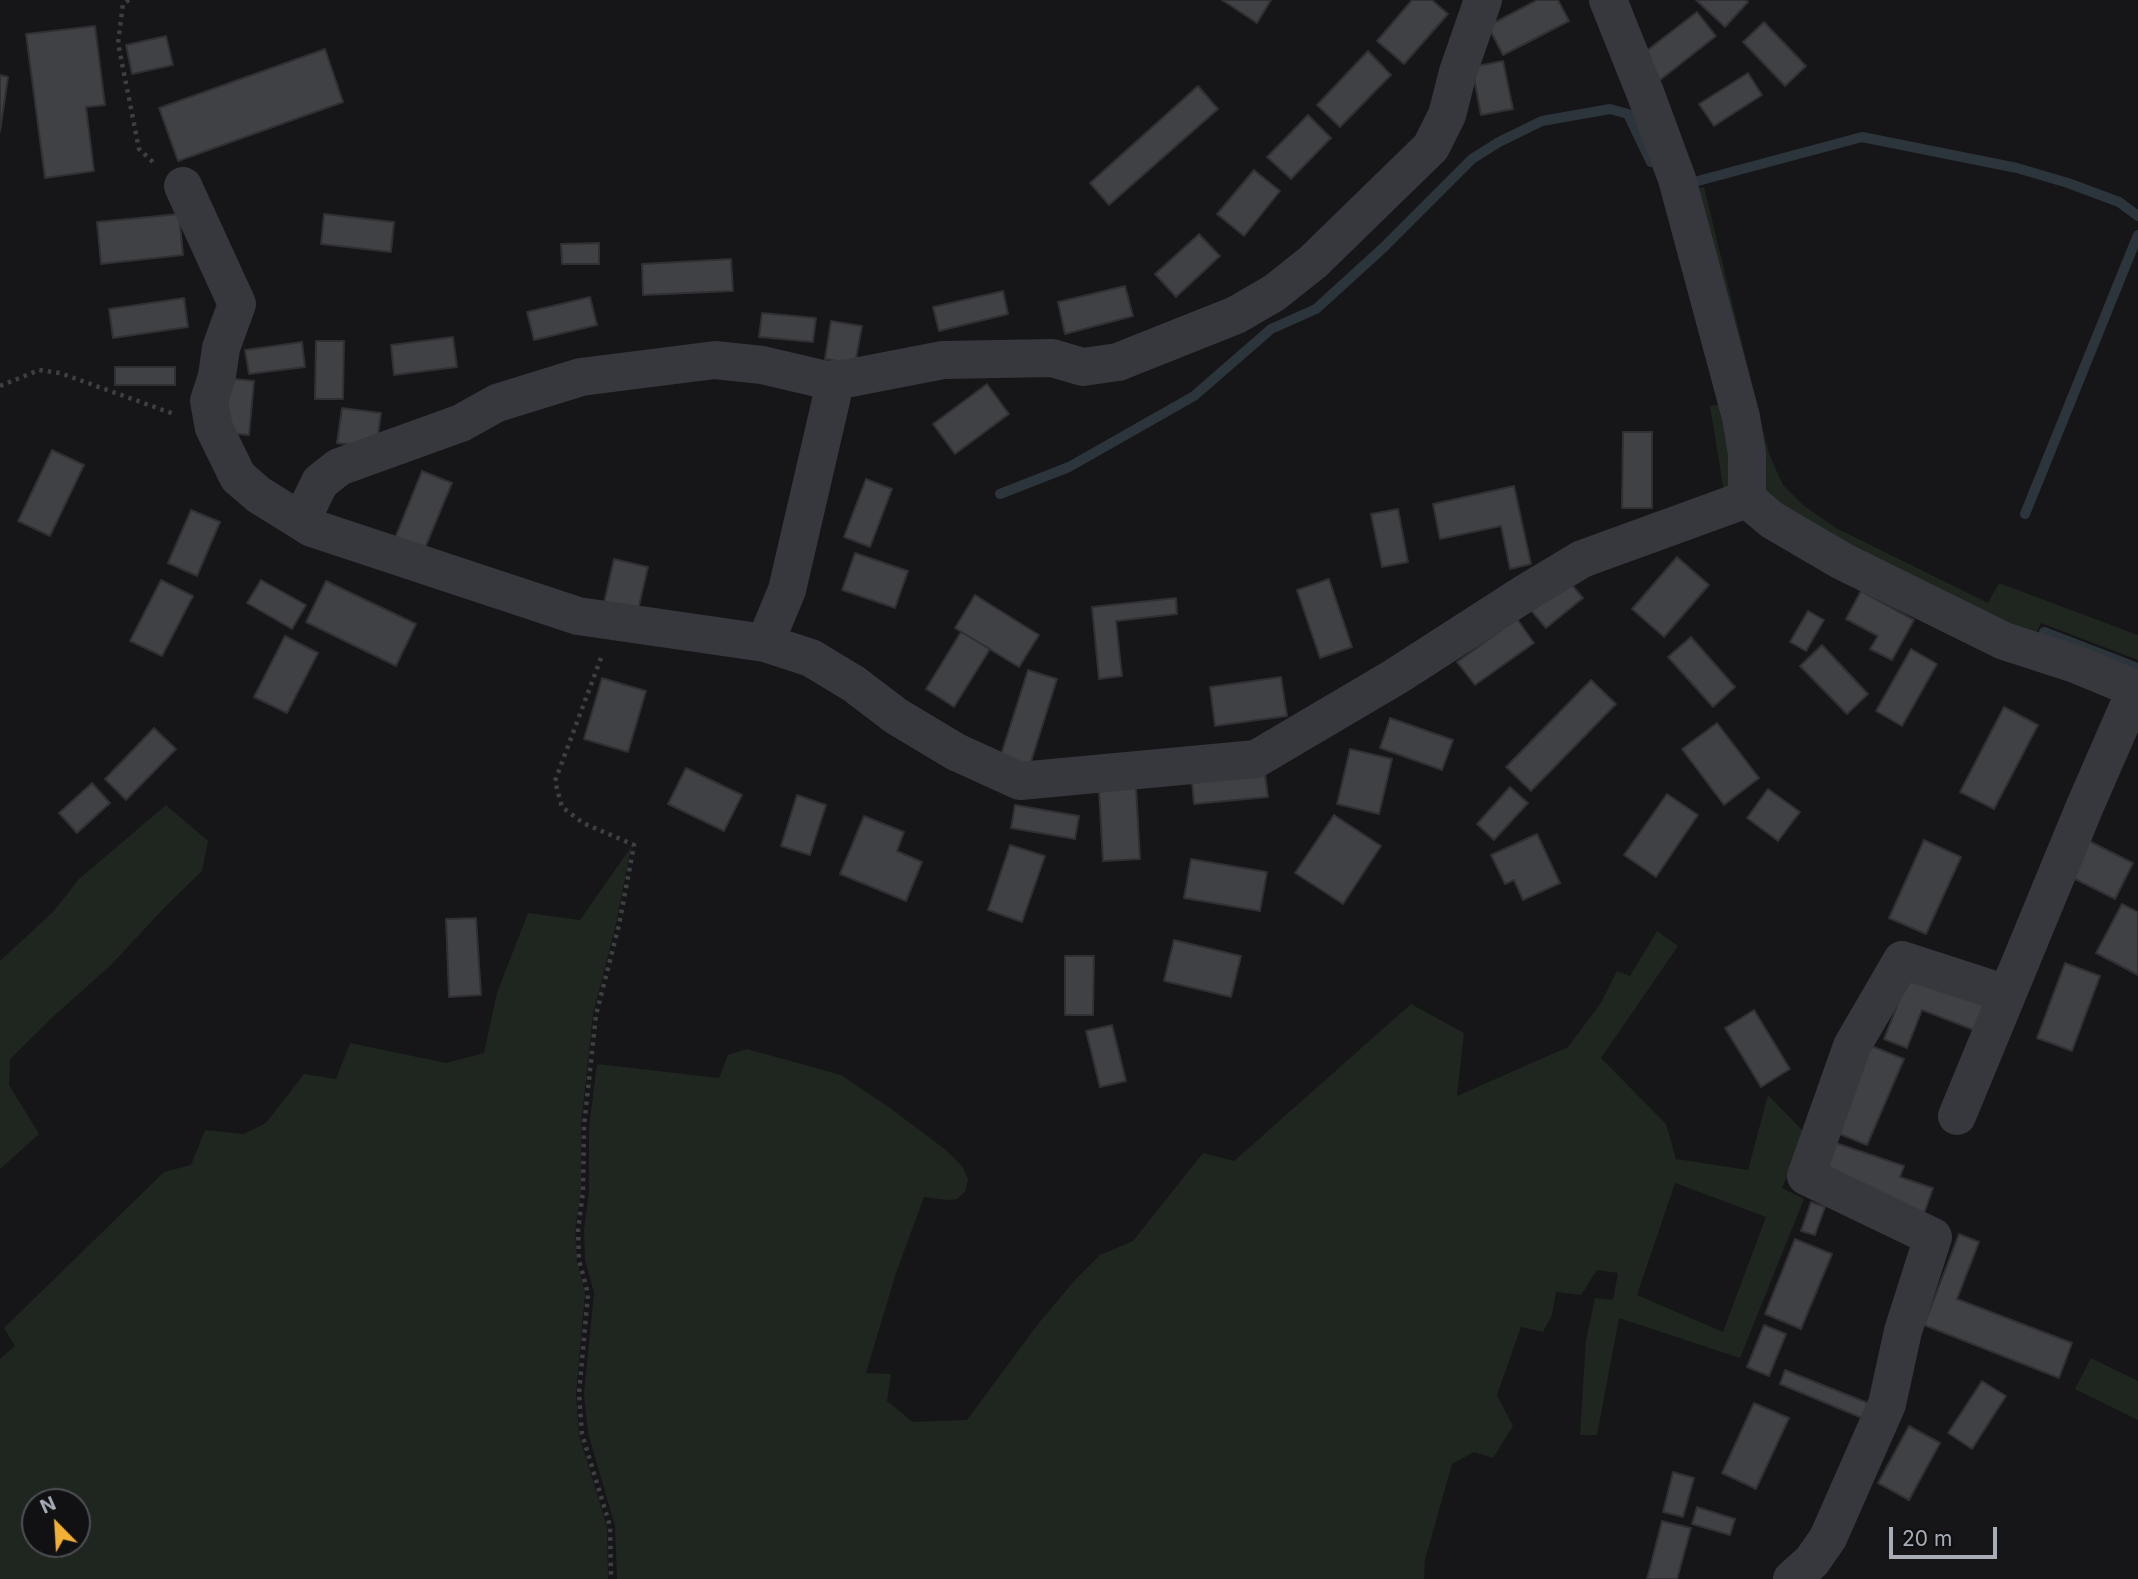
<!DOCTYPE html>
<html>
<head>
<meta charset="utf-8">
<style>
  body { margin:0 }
  #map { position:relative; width:2138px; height:1579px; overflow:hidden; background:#161618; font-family:Inter,sans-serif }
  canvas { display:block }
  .north { position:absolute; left:21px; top:1488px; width:70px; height:70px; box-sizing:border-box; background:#111113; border:2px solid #4d4f55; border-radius:50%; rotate:336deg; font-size:19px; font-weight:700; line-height:28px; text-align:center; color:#a8adb8 }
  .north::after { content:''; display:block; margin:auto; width:24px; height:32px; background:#f2b134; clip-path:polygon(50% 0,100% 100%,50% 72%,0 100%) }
  .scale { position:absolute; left:1889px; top:1527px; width:108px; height:32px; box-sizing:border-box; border:4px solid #a8adb8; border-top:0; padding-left:9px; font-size:21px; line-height:24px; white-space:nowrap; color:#a8adb8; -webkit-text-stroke:5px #111113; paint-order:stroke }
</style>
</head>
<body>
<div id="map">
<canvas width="2138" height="1579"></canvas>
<div class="north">N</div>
<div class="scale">20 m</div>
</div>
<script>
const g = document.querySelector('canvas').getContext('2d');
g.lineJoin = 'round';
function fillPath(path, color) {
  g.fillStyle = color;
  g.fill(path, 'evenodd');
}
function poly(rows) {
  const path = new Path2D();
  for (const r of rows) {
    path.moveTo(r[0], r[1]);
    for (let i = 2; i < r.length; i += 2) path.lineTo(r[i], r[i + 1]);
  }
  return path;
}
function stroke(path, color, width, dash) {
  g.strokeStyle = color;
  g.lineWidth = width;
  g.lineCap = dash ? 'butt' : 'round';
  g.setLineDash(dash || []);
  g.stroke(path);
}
fillPath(poly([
  [1704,187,1769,454,1783,485,1803,505,1836,528,1988,603,1999,583,2138,635,2138,660,2041,623,2031,644,1763,501,1692,190],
  [1726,404,1741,474,1725,498,1710,406],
  [166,805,208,841,202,871,163,909,110,966,56,1014,10,1059,9,1085,39,1134,0,1169,0,961,53,912,79,879],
  [631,847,616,924,593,1014,581,1126,581,1192,575,1230,577,1261,585,1294,576,1394,579,1435,607,1527,608,1579,0,1579,0,1359,15,1346,4,1328,164,1172,191,1165,205,1130,244,1134,266,1123,304,1074,336,1079,350,1043,446,1063,484,1053,497,993,528,913,580,920],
  [35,1502,77,1502,77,1544,35,1544],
  [1657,931,1678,946,1601,1058,1666,1124,1676,1159,1748,1170,1768,1095,1805,1133,1782,1188,1804,1199,1740,1358,1619,1318,1597,1435,1580,1435,1586,1340,1595,1298,1613,1300,1618,1273,1597,1270,1581,1295,1556,1292,1552,1315,1543,1332,1521,1327,1497,1395,1513,1426,1493,1458,1474,1452,1452,1464,1425,1560,1424,1579,617,1579,615,1526,588,1433,584,1394,594,1293,585,1259,584,1230,589,1192,589,1127,597,1064,719,1078,728,1055,747,1049,841,1075,890,1108,946,1150,962,1166,968,1179,965,1192,957,1199,948,1200,924,1197,896,1273,866,1373,891,1374,887,1401,913,1422,967,1420,1038,1324,1075,1280,1100,1255,1133,1241,1203,1153,1234,1161,1411,1004,1464,1033,1457,1096,1568,1047,1601,1003,1617,971,1630,976],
  [1675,1183,1766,1217,1723,1332,1637,1295],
  [2091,1358,2138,1381,2138,1420,2075,1389]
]), '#1e261f');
stroke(poly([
  [1694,182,1862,137,2017,168,2068,183,2119,202,2138,216],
  [1000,494,1069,467,1194,396,1271,329,1316,309,1383,248,1472,159,1499,142,1542,121,1610,109,1628,114,1651,162],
  [2025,514,2138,235],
  [2044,632,2138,668]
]), '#2c353c', 10);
const building = poly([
  [1222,0,1271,0,1257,23,1222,0],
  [1412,0,1432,0,1448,14,1404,64,1377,41,1412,0],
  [1537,0,1558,0,1569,21,1503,55,1488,26,1537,0],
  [1696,0,1746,0,1748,2,1725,27,1696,0],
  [1697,12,1716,36,1660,80,1641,55,1697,12],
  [1764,22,1806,66,1785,86,1743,42,1764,22],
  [95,26,105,105,86,107,94,171,45,178,26,34,95,26],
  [166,36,173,65,132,74,126,45,166,36],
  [325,49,343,102,178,161,159,108,325,49],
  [1368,51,1391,75,1340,127,1317,105,1368,51],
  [1503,61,1513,109,1481,115,1472,67,1503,61],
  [1748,73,1762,95,1714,126,1699,104,1748,73],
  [0,75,8,77,0,131,0,75],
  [1198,86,1218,109,1109,205,1090,183,1198,86],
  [1308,115,1331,138,1291,179,1267,157,1308,115],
  [1254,170,1280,191,1244,236,1217,214,1254,170],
  [179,214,183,255,101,264,97,222,179,214],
  [324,214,394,222,391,252,321,244,324,214],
  [1199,234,1220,256,1176,297,1155,274,1199,234],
  [599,243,599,264,562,264,561,244,599,243],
  [731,259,733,291,643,295,642,264,731,259],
  [1125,286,1133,316,1065,334,1058,302,1125,286],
  [1003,291,1008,314,939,331,933,307,1003,291],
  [590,297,597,325,534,340,527,312,590,297],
  [184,298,188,327,113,338,109,309,184,298],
  [762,313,816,318,813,342,759,337,762,313],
  [831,321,862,326,855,364,825,359,831,321],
  [453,337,457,367,394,375,391,345,453,337],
  [316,341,344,341,343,399,315,399,316,341],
  [302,342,305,367,249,374,245,350,302,342],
  [115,367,175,367,175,385,115,385,115,367],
  [225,378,254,381,249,435,219,432,225,378],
  [987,384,1009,414,955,454,933,424,987,384],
  [342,408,381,413,376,448,337,443,342,408],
  [1623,432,1652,432,1652,508,1622,508,1623,432],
  [52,450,84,465,50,536,18,521,52,450],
  [422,471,452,483,422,555,393,543,422,471],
  [866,479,892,489,870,547,844,537,866,479],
  [1514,486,1531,564,1510,569,1501,526,1440,539,1433,504,1514,486],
  [1398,509,1408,562,1382,567,1371,514,1398,509],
  [191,510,220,522,197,576,168,563,191,510],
  [855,553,908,571,895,608,842,590,855,553],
  [1677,557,1709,585,1664,637,1632,609,1677,557],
  [614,559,648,567,636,619,602,612,614,559],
  [1566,578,1583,598,1546,628,1529,608,1566,578],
  [1329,579,1352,647,1320,658,1297,590,1329,579],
  [161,580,193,596,162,656,130,641,161,580],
  [261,580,306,605,292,629,247,603,261,580],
  [326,581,416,624,396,666,306,622,326,581],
  [1861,591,1914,620,1892,660,1870,649,1878,636,1846,619,1861,591],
  [975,595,1039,635,1019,667,955,628,975,595],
  [1176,598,1177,614,1116,621,1122,676,1099,679,1092,607,1176,598],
  [1808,611,1824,620,1806,651,1790,642,1808,611],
  [1517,619,1534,643,1475,685,1457,662,1517,619],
  [961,632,990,649,954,707,926,689,961,632],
  [285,636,318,653,287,713,254,697,285,636],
  [1691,637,1735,687,1713,707,1668,657,1691,637],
  [1822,645,1868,694,1847,714,1800,666,1822,645],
  [1911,649,1937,664,1902,726,1876,711,1911,649],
  [1028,670,1057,679,1029,768,1000,758,1028,670],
  [1281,677,1287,716,1215,726,1210,687,1281,677],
  [602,678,646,691,628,752,584,739,602,678],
  [1591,680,1616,704,1531,791,1506,767,1591,680],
  [2004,707,2038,725,1994,809,1960,792,2004,707],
  [1390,718,1453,740,1442,770,1380,748,1390,718],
  [1717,723,1759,778,1724,805,1682,749,1717,723],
  [154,728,176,749,126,800,105,779,154,728],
  [1350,749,1392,759,1379,814,1337,804,1350,749],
  [686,768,742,795,724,831,668,804,686,768],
  [1265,775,1268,797,1194,804,1192,782,1265,775],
  [92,783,110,803,77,833,59,813,92,783],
  [1510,787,1528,803,1494,840,1477,824,1510,787],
  [1136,788,1140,859,1103,861,1099,790,1136,788],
  [1768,789,1800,812,1778,841,1747,818,1768,789],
  [1667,794,1698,815,1656,877,1624,855,1667,794],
  [797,795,826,805,810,855,781,846,797,795],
  [1015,805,1079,816,1075,839,1011,828,1015,805],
  [1334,815,1381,846,1343,904,1295,873,1334,815],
  [864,816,904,832,897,851,922,862,906,901,840,874,864,816],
  [1537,834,1560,883,1523,900,1514,880,1505,884,1491,855,1537,834],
  [1924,840,1961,857,1926,934,1889,918,1924,840],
  [2089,841,2133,863,2115,899,2071,877,2089,841],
  [1010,845,1045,856,1022,922,988,910,1010,845],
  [1191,859,1267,872,1260,911,1184,898,1191,859],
  [2122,904,2138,912,2138,975,2096,953,2122,904],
  [476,918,481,995,449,997,446,919,476,918],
  [1174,940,1241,956,1231,997,1164,981,1174,940],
  [1065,956,1094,956,1093,1015,1065,1015,1065,956],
  [2065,963,2100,976,2072,1051,2037,1038,2065,963],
  [1910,973,1985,1003,1974,1030,1922,1010,1907,1048,1884,1039,1910,973],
  [1754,1010,1790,1069,1761,1087,1725,1028,1754,1010],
  [1112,1025,1126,1081,1100,1087,1086,1031,1112,1025],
  [1869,1045,1904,1059,1867,1145,1832,1131,1869,1045],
  [1833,1142,1904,1166,1900,1177,1933,1188,1922,1219,1822,1174,1833,1142],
  [1811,1202,1825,1207,1815,1235,1801,1231,1811,1202],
  [1959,1234,1979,1242,1957,1299,2072,1343,2059,1378,1924,1325,1959,1234],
  [1795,1239,1832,1254,1801,1329,1765,1314,1795,1239],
  [1764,1325,1786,1334,1769,1376,1747,1367,1764,1325],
  [1785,1370,1868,1403,1862,1418,1780,1384,1785,1370],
  [1982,1381,2006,1396,1972,1449,1948,1433,1982,1381],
  [1754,1403,1789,1418,1756,1489,1722,1473,1754,1403],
  [1909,1426,1940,1443,1909,1500,1878,1483,1909,1426],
  [1673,1472,1694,1478,1683,1517,1663,1512,1673,1472],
  [1697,1507,1735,1519,1730,1535,1692,1524,1697,1507],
  [1662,1521,1691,1528,1677,1579,1647,1579,1662,1521]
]);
fillPath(building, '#404145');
stroke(building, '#303034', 2);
stroke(poly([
  [129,0,123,4,118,43,139,149,154,163],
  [0,386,39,370,60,373,174,414],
  [601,658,555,781,562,807,583,823,634,845,619,925,596,1015,584,1126,583,1192,578,1230,579,1260,588,1294,579,1394,582,1434,610,1526,611,1579]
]), '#3d3f44', 4.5, [3.5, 5]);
stroke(poly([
  [1608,0,1646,95,1677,179,1741,417,1747,454,1747,499,1772,520,1842,561,2004,641,2075,664,2138,690],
  [183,186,237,304,221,348,217,376,209,401,214,428,238,477,259,495,312,528,578,616,765,643,811,658,854,684,896,716,956,752,1020,781,1256,759,1395,677,1527,592,1582,559,1747,499],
  [301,521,320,482,339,467,461,423,497,403,581,377,715,360,762,365,826,380,850,378,943,360,1052,358,1083,367,1118,362,1236,315,1274,293,1313,262,1431,147,1447,115,1458,72,1483,0],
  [765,643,787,590,836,379],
  [1957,1116,2085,806,2136,689],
  [1792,1579,1812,1561,1828,1538,1887,1404,1903,1331,1933,1237,1806,1176,1852,1046,1902,960,2007,994]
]), '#37383d', 38);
</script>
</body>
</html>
